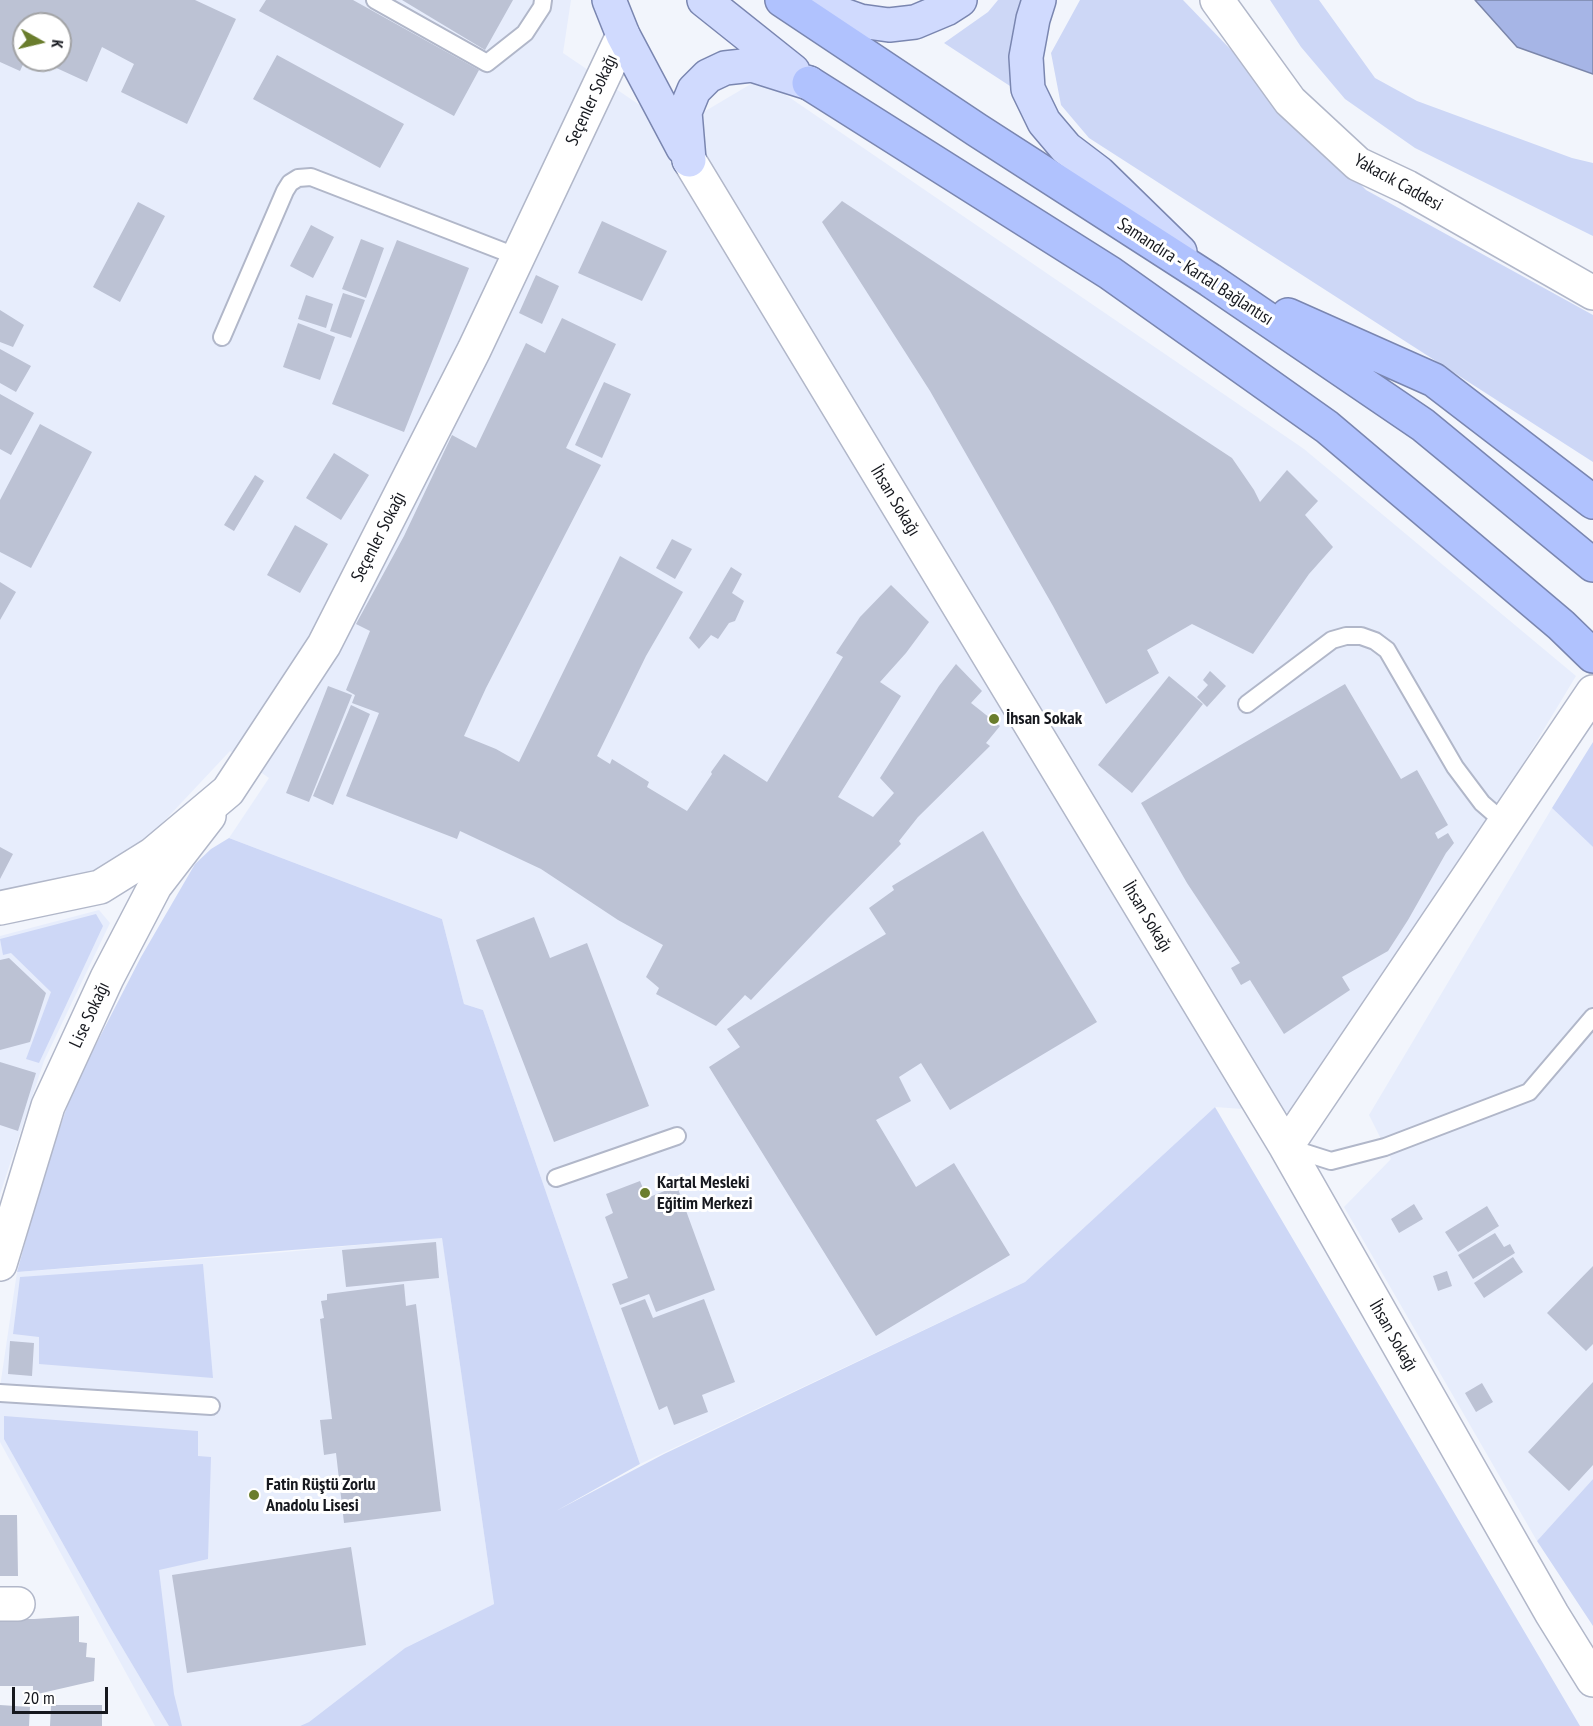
<!DOCTYPE html>
<html>
<head>
<meta charset="utf-8">
<style>
  body { margin:0 }
  #map { position:relative; width:1593px; height:1726px; overflow:hidden; background:#f2f5fc; font-family:"PT Sans Narrow",sans-serif }
  canvas { display:block }
  .north { position:absolute; left:12px; top:12px; width:60px; height:60px; box-sizing:border-box; background:#fff; border:2px solid #a2a3a5; border-radius:50%; rotate:98deg; font-size:16px; font-weight:700; line-height:24px; text-align:center; color:#16181e }
  .north::after { content:''; display:block; margin:auto; width:21px; height:27px; background:#6a7d2d; clip-path:polygon(50% 0,100% 100%,50% 72%,0 100%) }
  .scale { position:absolute; left:12px; top:1687px; width:96px; height:27px; box-sizing:border-box; border:3px solid #16181e; border-top:0; padding-left:8px; font-size:18px; line-height:21px; white-space:nowrap; color:#16181e; -webkit-text-stroke:4px #fff; paint-order:stroke }
</style>
</head>
<body>
<div id="map">
<canvas width="1593" height="1726"></canvas>
<div class="north">K</div>
<div class="scale">20 m</div>
</div>
<script>
const g = document.querySelector('canvas').getContext('2d');
g.lineJoin = 'round';
function fillPath(path, color) {
  g.fillStyle = color;
  g.fill(path, 'evenodd');
}
function poly(rows) {
  const path = new Path2D();
  for (const r of rows) {
    path.moveTo(r[0], r[1]);
    for (let i = 2; i < r.length; i += 2) path.lineTo(r[i], r[i + 1]);
  }
  return path;
}
function stroke(path, color, width, dash) {
  g.strokeStyle = color;
  g.lineWidth = width;
  g.lineCap = dash ? 'butt' : 'round';
  g.setLineDash(dash || []);
  g.stroke(path);
}
function drawText(font, color, halo, rows, align = 'center') {
  g.font = font + ' "PT Sans Narrow",sans-serif';
  g.lineWidth = 6;
  g.setLineDash([]);
  g.textBaseline = 'middle';
  g.strokeStyle = halo;
  g.fillStyle = color;
  for (const [text, x, y, turn = 0] of rows) {
    g.save();
    g.translate(x, y);
    g.rotate((+turn || 0) * Math.PI / 180);
    g.textAlign = isNaN(turn) ? turn : align;
    if (halo) g.strokeText(text, 0, 0);
    g.fillText(text, 0, 0);
    g.restore();
  }
}
fillPath(poly([
  [0,0,571,0,563,53,675,129,761,78,1304,449,1576,676,1312,1114,1215,1107,1025,1282,640,1464,483,1010,464,1004,442,919,229,838,269,778,230,751,107,882,0,912],
  [24,24,60,24,60,60,24,60],
  [1552,808,1593,847,1593,1479,1537,1541,1344,1207,1391,1159,1369,1115],
  [99,910,110,923,44,1061,0,1194,0,936],
  [442,1237,494,1604,405,1648,309,1722,300,1726,155,1726,0,1442,0,1387,17,1272,275,1253]
]), '#e7edfc');
fillPath(poly([
  [998,0,1028,0,1012,55,1010,86,944,43,988,12],
  [1080,0,1183,0,1366,190,1593,315,1593,462,1089,138,1061,105,1051,53],
  [1270,0,1319,0,1375,78,1417,101,1572,158,1593,163,1593,236,1415,148,1345,99,1301,47],
  [1593,742,1593,847,1552,808],
  [229,838,442,919,464,1004,483,1010,640,1464,556,1511,664,1454,1025,1282,1215,1107,1580,1726,300,1726,309,1722,405,1648,494,1604,442,1238,17,1272,42,1181,73,1089,141,957,195,864,211,849],
  [96,914,103,926,39,1063,26,1059,51,992,11,953,3,955,0,939],
  [203,1264,213,1378,39,1364,39,1337,13,1334,20,1277],
  [4,1416,198,1431,198,1456,211,1457,208,1559,159,1570,174,1694,182,1726,169,1726,110,1627,4,1439],
  [1593,1479,1593,1626,1537,1541]
]), '#cdd7f6');
const water = poly([
  [1475,0,1593,0,1593,74,1517,47,1475,0]
]);
fillPath(water, '#a6b5e6');
stroke(water, '#7b86aa', 1.5);
fillPath(poly([
  [0,0,195,0,236,19,187,124,121,92,134,64,102,47,87,82,39,60,60,60,60,24,24,24,25,60,20,71,0,62],
  [266,0,353,0,479,70,454,116,259,11],
  [402,0,513,0,485,50],
  [277,55,404,124,380,168,253,99],
  [842,201,1232,458,1254,490,1260,502,1287,470,1318,501,1305,515,1333,547,1309,574,1253,654,1192,624,1147,650,1159,673,1106,704,1053,606,930,391,822,222],
  [138,202,165,216,120,302,93,287],
  [602,221,667,251,642,301,578,273],
  [311,225,334,237,313,278,290,266],
  [361,239,384,248,366,298,342,289],
  [397,240,469,268,404,432,332,404],
  [536,275,559,286,542,324,519,313],
  [343,293,365,300,351,338,330,331],
  [306,295,333,304,326,328,298,319],
  [0,310,24,325,13,347,0,342],
  [562,318,616,344,566,448,601,465,486,688,464,736,496,749,519,762,620,556,683,592,646,656,597,756,610,764,612,759,649,782,647,787,687,811,712,774,711,772,724,754,767,782,843,657,836,653,860,617,891,585,929,622,906,653,880,682,901,696,838,797,873,817,894,793,880,778,939,686,956,664,982,691,971,703,1000,726,986,743,990,746,918,817,899,841,901,844,828,918,751,1000,745,995,716,1026,656,994,659,988,646,977,663,945,618,920,541,869,460,831,457,839,346,796,379,713,352,703,355,695,346,690,370,631,356,624,404,536,452,435,476,448,526,343,545,353],
  [298,323,335,337,320,380,283,367],
  [0,349,31,366,16,392,0,383],
  [604,382,631,394,602,458,575,445],
  [0,394,34,413,11,455,0,449],
  [40,424,92,452,31,568,0,552,0,500],
  [334,453,369,475,341,520,306,498],
  [255,475,264,481,234,531,224,525],
  [295,525,328,544,300,593,267,575],
  [672,539,692,549,675,579,656,568],
  [731,567,742,574,732,593,744,601,735,621,729,623,718,639,711,635,699,649,689,638],
  [0,582,16,592,0,620],
  [1210,671,1226,686,1207,707,1197,697,1208,685,1203,680],
  [1169,676,1203,704,1132,793,1098,765],
  [1345,684,1401,779,1417,770,1448,825,1435,833,1438,839,1448,833,1454,843,1446,853,1408,920,1388,951,1342,977,1350,990,1284,1034,1250,980,1241,985,1231,968,1240,963,1187,883,1141,803],
  [328,686,352,695,309,802,286,793],
  [351,705,370,714,333,805,313,796],
  [983,831,1020,895,1097,1022,950,1110,921,1063,899,1077,911,1101,876,1120,916,1187,954,1163,1010,1255,876,1336,709,1067,740,1047,727,1029,886,934,869,908,894,890,892,886],
  [0,847,13,854,0,879],
  [534,917,550,958,587,943,649,1106,554,1142,476,940],
  [9,958,46,993,30,1042,0,1050,0,960],
  [0,1062,36,1073,18,1131,0,1125],
  [640,1181,647,1198,677,1186,715,1290,656,1312,649,1294,620,1305,612,1284,628,1278,605,1217,613,1213,606,1194],
  [1414,1204,1423,1219,1399,1233,1391,1219],
  [1487,1206,1499,1226,1458,1252,1445,1232],
  [1495,1233,1504,1247,1510,1244,1515,1253,1473,1279,1458,1255],
  [436,1242,439,1278,346,1287,342,1250],
  [1513,1257,1523,1272,1484,1298,1474,1283],
  [1593,1266,1593,1344,1586,1351,1547,1313],
  [1447,1271,1452,1286,1438,1291,1433,1276],
  [404,1284,406,1306,416,1304,441,1511,344,1523,336,1453,324,1455,320,1420,332,1419,320,1319,324,1318,321,1301,327,1300,327,1294],
  [645,1299,653,1318,704,1299,735,1382,702,1395,708,1412,674,1425,667,1406,659,1410,621,1308],
  [10,1341,34,1343,32,1376,8,1374],
  [1593,1382,1593,1465,1569,1491,1528,1452],
  [1482,1383,1493,1402,1476,1412,1465,1393],
  [0,1515,17,1515,18,1576,0,1576],
  [351,1547,366,1645,187,1673,172,1575],
  [79,1616,79,1642,87,1643,86,1657,95,1658,94,1681,33,1695,33,1686,0,1686,0,1619,34,1619],
  [0,1705,30,1707,29,1726,0,1726],
  [51,1705,102,1705,102,1726,50,1726]
]), '#bcc2d4');
const service = poly([
  [375,0,487,63,525,33,542,7,543,0],
  [222,337,285,191,290,183,298,178,311,177,518,257],
  [1247,704,1332,640,1346,636,1361,636,1375,641,1387,650,1455,767,1482,803,1505,823],
  [1290,1148,1331,1161,1385,1147,1529,1092,1593,1017],
  [556,1178,677,1136],
  [0,1393,211,1406]
]);
const minor = poly([
  [0,1264,48,1106,107,978,155,886,209,816],
  [0,1604,18,1604]
]);
const tertiary = poly([
  [1217,0,1290,101,1358,164,1407,187,1593,293],
  [689,160,1286,1147,1552,1614,1593,1680],
  [0,908,100,887,153,854,228,791,324,645,474,350,623,35],
  [1286,1147,1593,692]
]);
const primary = poly([
  [609,0,623,35,683,148],
  [704,0,793,71],
  [801,0,860,21,889,25,915,22,946,9,960,0],
  [1039,0,1033,19,1026,57,1028,89,1044,122,1066,148,1099,173,1180,252],
  [689,160,685,112,694,90,708,76,725,68,752,65,809,83]
]);
const motorway = poly([
  [782,0,977,130,1210,280,1423,425,1593,565],
  [809,83,1110,273,1327,427,1561,625,1593,656],
  [1288,315,1434,380,1593,502]
]);
stroke(service, '#b1b7c9', 20);
stroke(minor, '#b1b7c9', 36);
stroke(tertiary, '#b1b7c9', 36);
stroke(primary, '#7a86b0', 36);
stroke(motorway, '#7a86b0', 36);
stroke(service, '#fff', 16);
stroke(minor, '#fff', 33);
stroke(tertiary, '#fff', 33);
stroke(primary, '#d0dafe', 33);
stroke(motorway, '#b0c2fe', 33);
for (const [x, y, r, color] of [
  [994,719,6,"#6a7d2d"],
  [645,1193,6,"#6a7d2d"],
  [254,1495,6,"#6a7d2d"]
]) {
  const dot = new Path2D();
  dot.arc(x, y, r, 0, 2 * Math.PI);
  g.fillStyle = color;
  g.fill(dot);
  stroke(dot, '#fff', 2);
}
drawText('18px', '#16181e', '#fff', [
  ["Seçenler Sokağı",592,100,-65],
  ["Yakacık Caddesi",1398,183,29],
  ["Samandıra - Kartal Bağlantısı",1195,272,33],
  ["İhsan Sokağı",895,501,59],
  ["Seçenler Sokağı",379,537,-63],
  ["İhsan Sokağı",1147,917,59],
  ["Lise Sokağı",90,1015,-65],
  ["İhsan Sokağı",1393,1336,60]
]);
drawText('bold 18px', '#16181e', '#fff', [
  ["İhsan Sokak",1006,719],
  ["Kartal Mesleki",657,1183],
  ["Eğitim Merkezi",657,1204],
  ["Fatin Rüştü Zorlu",266,1485],
  ["Anadolu Lisesi",266,1506]
], 'left');
</script>
</body>
</html>
